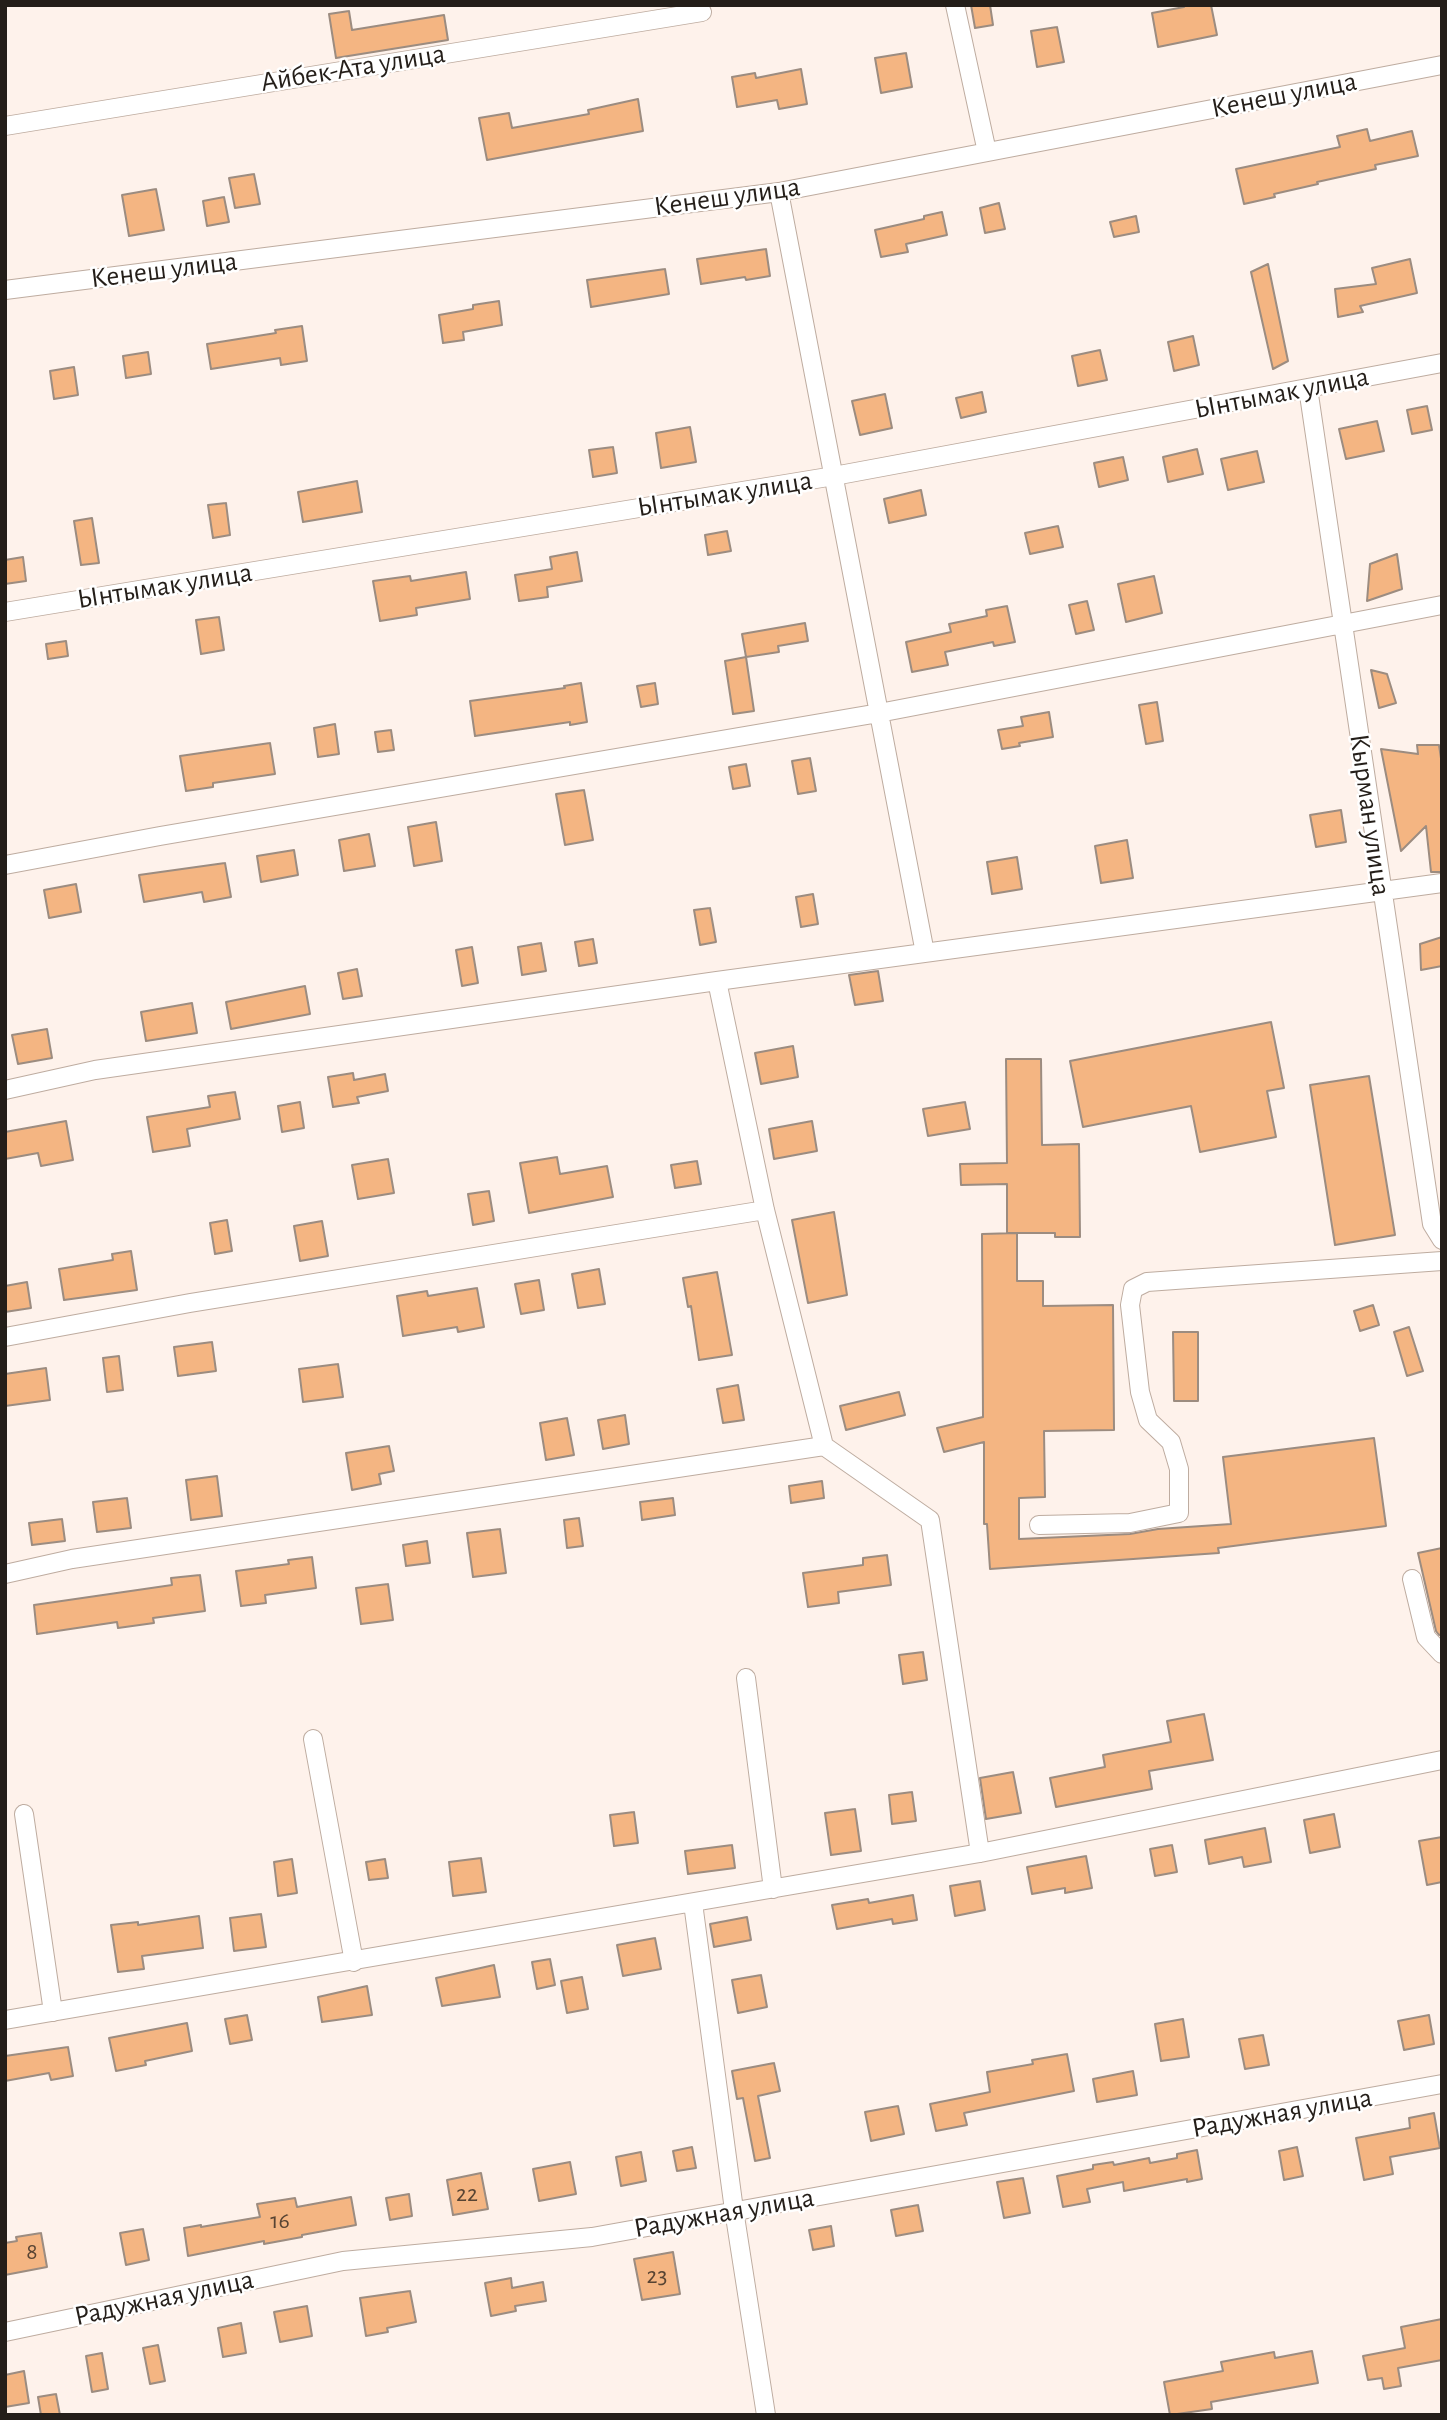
<!DOCTYPE html>
<html>
<head>
<meta charset="utf-8">
<style>
  body { margin:0 }
  #map { position:relative; width:1447px; height:2420px; overflow:hidden; background:#fef2eb; font-family:"Alegreya Sans",sans-serif }
  canvas { display:block }
  .frame { position:absolute; inset:0; border:7px solid #241e19; pointer-events:none }
</style>
</head>
<body>
<div id="map">
<canvas width="1447" height="2420"></canvas>
<div class="frame"></div>
</div>
<script>
const g = document.querySelector('canvas').getContext('2d');
g.lineJoin = 'round';
function fillPath(path, color) {
  g.fillStyle = color;
  g.fill(path, 'evenodd');
}
function poly(rows) {
  const path = new Path2D();
  for (const r of rows) {
    path.moveTo(r[0], r[1]);
    for (let i = 2; i < r.length; i += 2) path.lineTo(r[i], r[i + 1]);
  }
  return path;
}
function stroke(path, color, width, dash) {
  g.strokeStyle = color;
  g.lineWidth = width;
  g.lineCap = dash ? 'butt' : 'round';
  g.setLineDash(dash || []);
  g.stroke(path);
}
function drawText(font, color, halo, rows, align = 'center') {
  g.font = font + ' "Alegreya Sans",sans-serif';
  g.lineWidth = 5;
  g.setLineDash([]);
  g.textBaseline = 'middle';
  g.strokeStyle = halo;
  g.fillStyle = color;
  for (const [text, x, y, turn = 0] of rows) {
    g.save();
    g.translate(x, y);
    g.rotate((+turn || 0) * Math.PI / 180);
    g.textAlign = isNaN(turn) ? turn : align;
    if (halo) g.strokeText(text, 0, 0);
    g.fillText(text, 0, 0);
    g.restore();
  }
}
const building = poly([
  [971,5,990,5,993,25,975,28,971,5],
  [1184,5,1211,5,1217,35,1158,47,1152,13,1184,7,1184,5],
  [349,11,352,30,444,15,448,40,336,58,329,14,349,11],
  [1057,27,1064,62,1037,67,1031,31,1057,27],
  [906,53,912,87,881,93,875,58,906,53],
  [801,69,807,104,779,109,777,100,737,107,732,77,755,73,756,78,801,69],
  [638,99,643,131,487,160,479,118,509,113,512,128,589,114,588,110,638,99],
  [1367,129,1370,141,1412,131,1418,156,1375,165,1376,169,1317,182,1318,184,1274,194,1275,197,1244,204,1236,169,1340,147,1337,136,1367,129],
  [254,174,260,204,235,208,229,178,254,174],
  [156,189,164,230,129,236,122,195,156,189],
  [224,197,229,222,207,226,203,201,224,197],
  [999,203,1005,229,985,233,980,208,999,203],
  [942,212,947,235,906,244,908,252,881,257,875,230,924,219,924,216,942,212],
  [1136,216,1139,232,1114,237,1110,222,1136,216],
  [766,249,770,276,746,280,745,277,701,284,697,259,766,249],
  [1410,259,1417,293,1360,306,1363,312,1338,317,1335,289,1376,284,1372,268,1410,259],
  [1268,264,1288,361,1273,369,1251,272,1268,264],
  [665,269,669,294,591,307,587,280,665,269],
  [499,301,502,325,463,332,464,340,443,343,439,315,473,309,473,305,499,301],
  [302,326,307,361,281,365,280,358,211,369,207,344,276,333,275,330,302,326],
  [1193,336,1199,365,1174,371,1168,342,1193,336],
  [1100,350,1107,380,1078,386,1072,356,1100,350],
  [148,352,151,374,126,378,123,356,148,352],
  [74,367,78,395,54,399,50,371,74,367],
  [982,392,986,412,961,418,956,398,982,392],
  [885,394,892,428,860,435,852,401,885,394],
  [1427,406,1432,430,1412,434,1407,410,1427,406],
  [1377,421,1384,451,1346,459,1339,429,1377,421],
  [690,427,696,462,661,468,656,433,690,427],
  [613,447,617,473,593,477,589,450,613,447],
  [1197,449,1203,474,1168,482,1163,457,1197,449],
  [1257,451,1264,482,1228,490,1221,459,1257,451],
  [1123,457,1128,480,1099,487,1094,463,1123,457],
  [357,481,362,512,303,522,298,492,357,481],
  [921,490,926,515,889,523,884,499,921,490],
  [226,503,230,535,213,538,208,505,226,503],
  [92,518,99,563,81,565,74,521,92,518],
  [1058,526,1063,547,1030,554,1025,533,1058,526],
  [727,531,731,551,708,555,705,535,727,531],
  [577,552,582,581,547,587,548,597,519,601,515,575,552,569,550,557,577,552],
  [1397,554,1402,589,1367,601,1370,564,1397,554],
  [23,557,26,581,5,584,5,560,23,557],
  [466,572,470,599,416,608,417,615,380,621,373,581,410,576,411,581,466,572],
  [1154,576,1162,613,1126,622,1118,584,1154,576],
  [1087,601,1094,630,1076,634,1069,605,1087,601],
  [1007,606,1015,642,994,646,993,642,945,652,948,665,912,672,906,642,951,632,949,624,987,616,986,610,1007,606],
  [219,617,224,650,201,654,196,620,219,617],
  [805,623,808,641,778,646,779,652,746,657,742,634,805,623],
  [66,641,68,656,48,659,46,644,66,641],
  [746,657,754,711,733,714,725,661,746,657],
  [1371,670,1387,674,1396,703,1379,708,1371,670],
  [581,683,587,722,570,725,570,722,475,736,470,701,565,688,564,686,581,683],
  [655,683,658,704,641,707,637,686,655,683],
  [1157,702,1163,741,1146,744,1139,705,1157,702],
  [1049,712,1053,737,1019,743,1020,746,1002,749,998,730,1023,726,1021,717,1049,712],
  [335,724,339,754,318,757,314,728,335,724],
  [391,730,394,750,378,752,375,732,391,730],
  [270,743,275,774,213,783,213,787,186,791,180,756,270,743],
  [1417,745,1439,745,1442,765,1442,872,1431,872,1426,826,1401,851,1381,749,1418,754,1417,745],
  [810,758,816,791,798,794,792,761,810,758],
  [746,764,750,786,733,789,729,767,746,764],
  [584,790,593,840,565,845,556,794,584,790],
  [1341,810,1346,842,1316,847,1310,815,1341,810],
  [436,822,442,861,414,866,408,827,436,822],
  [369,834,375,866,344,871,339,840,369,834],
  [1127,840,1133,878,1101,883,1095,846,1127,840],
  [294,850,298,875,261,882,257,856,294,850],
  [1017,857,1022,889,992,894,987,862,1017,857],
  [225,863,231,897,204,902,202,892,144,902,139,875,225,863],
  [76,884,81,912,49,918,44,890,76,884],
  [813,894,818,924,801,927,796,897,813,894],
  [710,908,716,942,700,945,694,910,710,908],
  [1442,937,1442,966,1421,970,1420,944,1442,937],
  [593,939,597,963,579,966,575,942,593,939],
  [541,943,546,971,522,975,518,947,541,943],
  [472,947,478,983,462,986,456,950,472,947],
  [357,969,362,996,343,999,338,973,357,969],
  [878,971,883,1001,855,1005,849,975,878,971],
  [305,986,310,1014,231,1029,226,1002,305,986],
  [192,1003,197,1033,146,1041,141,1012,192,1003],
  [1271,1022,1284,1088,1267,1091,1276,1137,1200,1152,1191,1106,1083,1127,1070,1061,1271,1022],
  [47,1029,52,1058,18,1064,12,1035,47,1029],
  [793,1046,798,1077,761,1084,755,1053,793,1046],
  [1006,1059,1041,1059,1042,1145,1079,1144,1080,1237,1055,1237,1055,1233,1007,1233,1007,1184,961,1185,960,1164,1007,1163,1006,1059],
  [353,1073,354,1080,385,1074,388,1091,357,1097,359,1103,333,1107,328,1077,353,1073],
  [1369,1076,1395,1235,1335,1245,1310,1085,1369,1076],
  [235,1092,240,1119,187,1129,190,1146,153,1152,147,1117,210,1107,208,1096,235,1092],
  [300,1102,304,1128,282,1132,278,1106,300,1102],
  [965,1102,970,1129,928,1136,923,1109,965,1102],
  [66,1121,73,1160,41,1166,38,1153,5,1159,5,1132,66,1121],
  [812,1121,817,1151,774,1159,769,1129,812,1121],
  [557,1157,560,1174,607,1166,613,1197,529,1213,520,1163,557,1157],
  [388,1159,394,1193,358,1199,352,1165,388,1159],
  [697,1161,701,1184,675,1188,671,1165,697,1161],
  [489,1191,494,1221,473,1225,468,1194,489,1191],
  [834,1212,847,1295,808,1303,792,1220,834,1212],
  [227,1220,232,1251,215,1254,210,1223,227,1220],
  [322,1221,328,1256,300,1261,294,1226,322,1221],
  [1017,1233,1017,1281,1043,1281,1043,1306,1113,1305,1114,1430,1044,1431,1045,1497,1019,1498,1019,1539,1130,1534,1158,1529,1231,1524,1223,1457,1374,1438,1386,1526,1218,1548,1219,1553,990,1569,987,1524,984,1524,984,1442,944,1452,937,1428,983,1417,982,1234,1017,1233],
  [131,1251,137,1290,64,1300,59,1269,113,1260,112,1254,131,1251],
  [599,1269,605,1304,578,1308,572,1274,599,1269],
  [717,1272,732,1355,699,1360,691,1306,688,1307,683,1278,717,1272],
  [539,1280,544,1310,521,1314,515,1284,539,1280],
  [27,1282,31,1308,5,1312,5,1286,27,1282],
  [477,1288,484,1327,458,1332,457,1327,403,1336,397,1296,427,1291,428,1296,477,1288],
  [1373,1305,1379,1325,1360,1331,1354,1311,1373,1305],
  [1409,1327,1423,1371,1407,1376,1394,1332,1409,1327],
  [1173,1332,1198,1332,1198,1401,1174,1401,1173,1332],
  [212,1342,216,1371,178,1376,174,1347,212,1342],
  [119,1356,123,1390,107,1392,103,1358,119,1356],
  [338,1364,343,1397,303,1402,299,1369,338,1364],
  [46,1368,50,1400,5,1406,5,1374,46,1368],
  [738,1385,744,1420,723,1423,717,1389,738,1385],
  [899,1392,905,1415,846,1430,840,1406,899,1392],
  [625,1415,629,1444,603,1449,598,1420,625,1415],
  [567,1418,574,1455,546,1460,540,1423,567,1418],
  [389,1446,394,1471,379,1474,381,1484,352,1490,346,1453,389,1446],
  [217,1476,222,1516,191,1520,186,1480,217,1476],
  [822,1481,824,1498,791,1503,789,1486,822,1481],
  [127,1498,131,1528,97,1532,93,1502,127,1498],
  [673,1498,675,1515,642,1520,640,1502,673,1498],
  [579,1518,583,1546,567,1548,564,1520,579,1518],
  [62,1519,65,1541,32,1545,29,1523,62,1519],
  [500,1529,506,1573,473,1577,467,1533,500,1529],
  [427,1541,430,1563,406,1566,403,1545,427,1541],
  [1442,1548,1442,1634,1439,1635,1436,1631,1418,1553,1442,1548],
  [887,1555,891,1585,838,1592,839,1603,808,1607,803,1573,863,1565,863,1558,887,1555],
  [312,1557,316,1588,265,1595,266,1603,241,1606,236,1571,289,1564,288,1560,312,1557],
  [200,1575,205,1611,153,1618,154,1623,118,1628,117,1622,37,1634,34,1605,172,1585,171,1578,200,1575],
  [388,1584,393,1620,361,1624,356,1588,388,1584],
  [923,1652,927,1680,903,1684,899,1655,923,1652],
  [1204,1714,1213,1760,1149,1771,1152,1789,1056,1807,1050,1778,1105,1767,1103,1755,1171,1742,1167,1721,1204,1714],
  [1013,1772,1021,1813,986,1819,980,1778,1013,1772],
  [912,1792,916,1821,892,1824,889,1795,912,1792],
  [855,1809,861,1851,831,1855,825,1813,855,1809],
  [634,1812,638,1843,614,1846,610,1815,634,1812],
  [1334,1814,1340,1847,1310,1853,1304,1820,1334,1814],
  [1265,1828,1271,1862,1244,1867,1242,1857,1209,1864,1205,1840,1265,1828],
  [1442,1837,1442,1882,1427,1885,1419,1841,1442,1837],
  [732,1845,735,1868,688,1874,685,1851,732,1845],
  [1172,1845,1177,1872,1155,1876,1150,1849,1172,1845],
  [1086,1856,1092,1888,1065,1893,1065,1888,1032,1894,1027,1867,1086,1856],
  [481,1858,486,1892,453,1896,449,1862,481,1858],
  [292,1859,297,1893,278,1896,274,1862,292,1859],
  [385,1859,388,1878,369,1880,366,1862,385,1859],
  [980,1881,985,1910,955,1916,950,1886,980,1881],
  [913,1895,917,1920,893,1924,892,1919,837,1929,832,1905,868,1899,869,1903,913,1895],
  [261,1914,266,1947,234,1951,230,1918,261,1914],
  [199,1916,203,1948,142,1956,144,1969,118,1972,111,1925,138,1922,138,1925,199,1916],
  [747,1917,751,1940,714,1947,710,1924,747,1917],
  [655,1938,661,1969,623,1976,617,1945,655,1938],
  [550,1959,555,1985,537,1989,532,1962,550,1959],
  [494,1965,500,1997,442,2006,436,1978,494,1965],
  [761,1975,767,2007,738,2013,732,1980,761,1975],
  [582,1977,588,2009,567,2013,561,1981,582,1977],
  [367,1986,372,2015,322,2022,318,1997,367,1986],
  [247,2015,252,2040,230,2044,225,2019,247,2015],
  [1429,2015,1434,2044,1404,2050,1398,2021,1429,2015],
  [1183,2019,1189,2057,1161,2061,1155,2024,1183,2019],
  [187,2023,192,2051,145,2061,146,2065,116,2071,109,2038,187,2023],
  [1263,2035,1269,2065,1245,2069,1239,2039,1263,2035],
  [68,2047,73,2076,51,2080,49,2073,5,2081,5,2056,68,2047],
  [1067,2054,1074,2091,964,2113,967,2125,936,2131,930,2104,990,2092,987,2072,1033,2064,1032,2060,1067,2054],
  [774,2063,780,2091,758,2096,770,2158,755,2161,743,2098,737,2099,732,2071,774,2063],
  [1133,2071,1137,2095,1097,2102,1093,2079,1133,2071],
  [898,2106,904,2134,871,2141,865,2112,898,2106],
  [1434,2113,1440,2148,1390,2157,1393,2174,1364,2180,1356,2138,1410,2128,1409,2118,1434,2113],
  [692,2147,696,2168,677,2171,673,2151,692,2147],
  [1297,2147,1303,2176,1284,2180,1279,2151,1297,2147],
  [1197,2150,1202,2179,1187,2182,1187,2179,1124,2191,1123,2182,1087,2189,1090,2202,1063,2207,1057,2176,1093,2169,1093,2165,1113,2162,1114,2165,1149,2158,1150,2163,1177,2158,1177,2154,1197,2150],
  [641,2152,646,2181,621,2186,616,2157,641,2152],
  [570,2162,576,2194,539,2201,533,2169,570,2162],
  [481,2173,488,2209,453,2215,447,2180,481,2173],
  [1023,2178,1030,2213,1004,2218,997,2182,1023,2178],
  [409,2194,412,2216,390,2220,386,2198,409,2194],
  [351,2197,356,2225,302,2235,302,2237,264,2244,264,2241,188,2256,184,2228,201,2225,201,2227,260,2217,257,2204,295,2198,297,2207,351,2197],
  [918,2205,923,2231,896,2236,891,2210,918,2205],
  [831,2226,834,2246,813,2250,809,2230,831,2226],
  [143,2229,149,2260,126,2265,120,2233,143,2229],
  [41,2233,47,2267,5,2275,5,2243,17,2241,16,2237,41,2233],
  [673,2252,680,2294,642,2300,634,2259,673,2252],
  [511,2278,512,2288,543,2282,546,2301,515,2306,516,2311,491,2316,485,2283,511,2278],
  [410,2291,416,2322,387,2328,388,2332,366,2336,360,2298,410,2291],
  [307,2306,312,2336,280,2342,274,2312,307,2306],
  [1442,2319,1442,2360,1398,2368,1401,2386,1384,2389,1382,2378,1368,2380,1363,2356,1405,2348,1401,2327,1442,2319],
  [241,2323,246,2353,223,2357,218,2328,241,2323],
  [158,2345,165,2381,150,2384,143,2348,158,2345],
  [1312,2351,1318,2383,1211,2402,1212,2409,1170,2415,1164,2382,1223,2371,1221,2362,1274,2352,1275,2358,1312,2351],
  [102,2353,108,2389,92,2392,86,2356,102,2353],
  [24,2371,29,2403,5,2407,5,2375,24,2371],
  [56,2394,60,2415,41,2415,38,2397,56,2394]
]);
fillPath(building, '#f4b582');
stroke(building, '#9c8c80', 2);
const street = poly([
  [955,5,987,152],
  [5,126,702,12],
  [779,192,925,953],
  [5,290,779,192,1442,65],
  [1308,388,1432,1224,1442,1240],
  [5,612,834,476,1442,363],
  [5,865,160,836,879,713,1442,605],
  [717,981,765,1210,824,1446,930,1520,980,1853],
  [5,1090,95,1070,717,981,1442,883],
  [5,1337,190,1303,765,1210],
  [1039,1525,1130,1523,1179,1513,1179,1469,1171,1442,1148,1420,1140,1392,1130,1305,1133,1289,1147,1282,1442,1261],
  [5,1574,72,1559,824,1446],
  [1412,1579,1426,1637,1442,1654],
  [746,1678,773,1889],
  [313,1739,354,1962],
  [24,1814,53,2012],
  [693,1903,734,2210,766,2415],
  [5,2020,980,1853,1442,1760],
  [5,2332,343,2261,592,2237,1442,2084]
]);
stroke(street, '#beaca0', 20);
stroke(street, '#fff', 18);
drawText('24px', '#584433', null, [
  ["22",467,2194],
  ["16",280,2221],
  ["8",32,2252],
  ["23",657,2276]
]);
drawText('28px', '#241e19', '#fff', [
  ["Айбек-Ата улица",353,68,-9],
  ["Кенеш улица",1284,95,-11],
  ["Кенеш улица",727,197,-8],
  ["Кенеш улица",164,270,-7],
  ["Ынтымак улица",1282,393,-11],
  ["Ынтымак улица",725,494,-9],
  ["Ынтымак улица",165,586,-9],
  ["Кырман улица",1370,815,82],
  ["Радужная улица",1282,2113,-10],
  ["Радужная улица",724,2213,-10],
  ["Радужная улица",164,2298,-12]
]);
</script>
</body>
</html>
